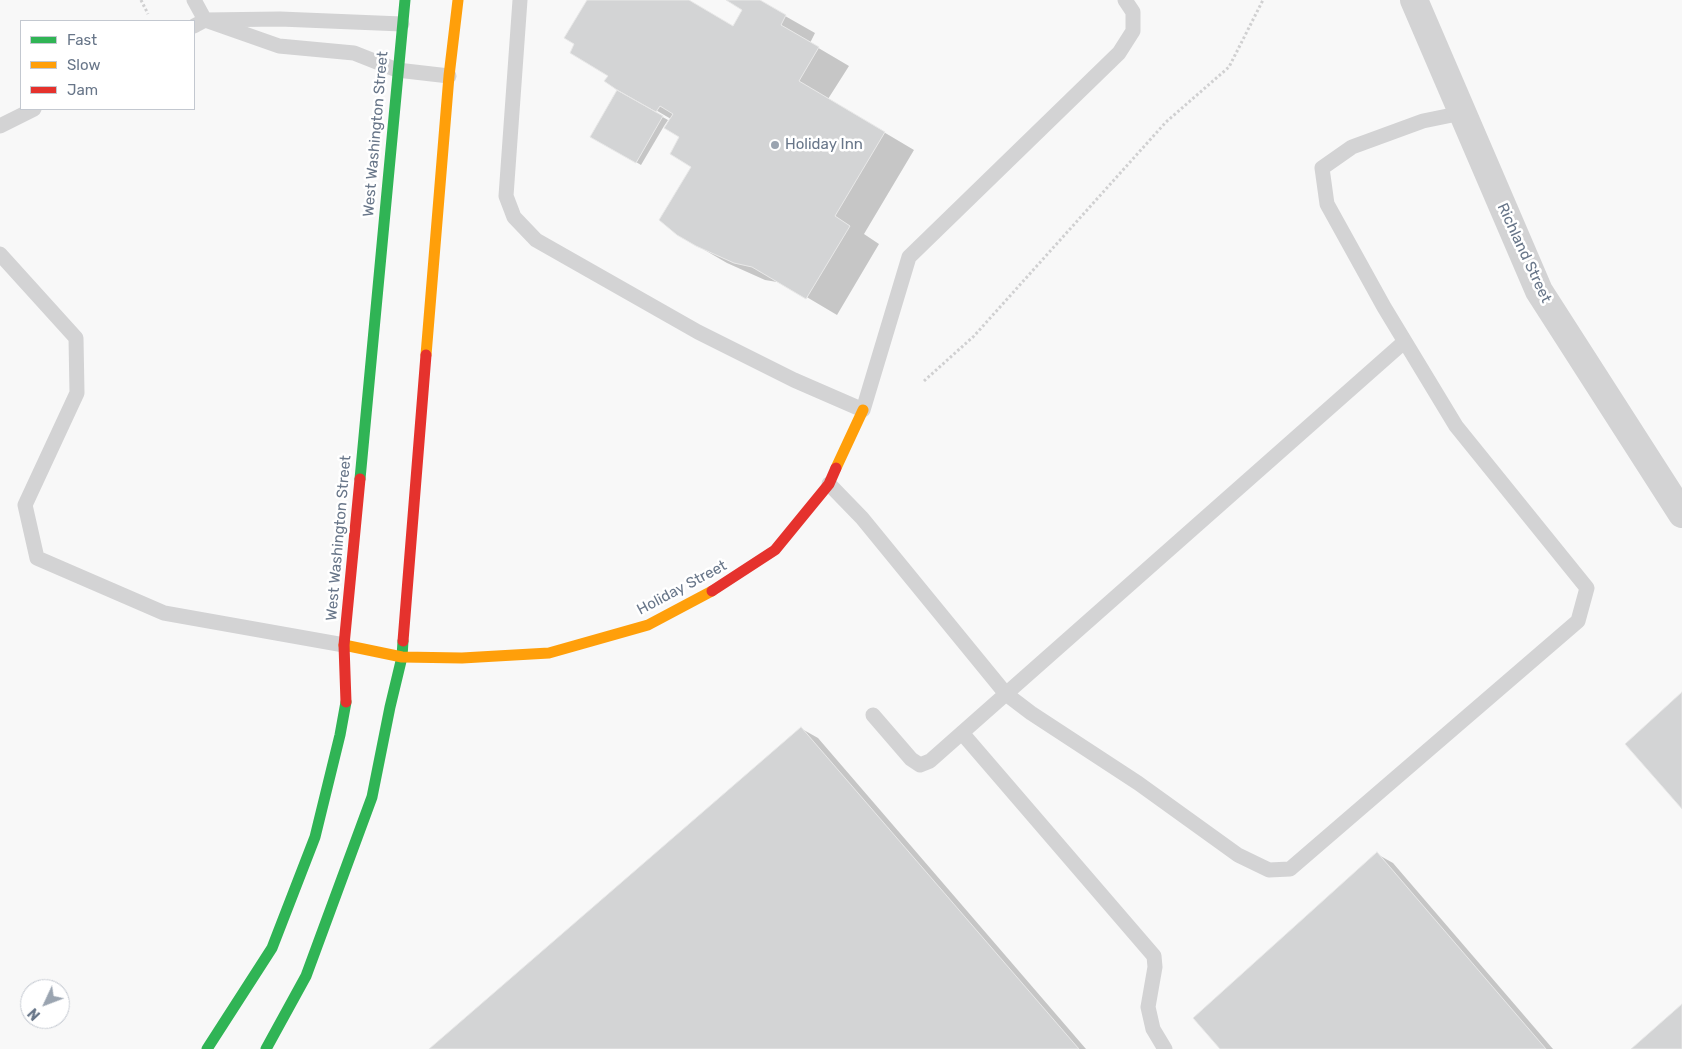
<!DOCTYPE html>
<html>
<head>
<meta charset="utf-8">
<style>
  body { margin:0 }
  #map { position:relative; width:1682px; height:1049px; overflow:hidden; background:#f8f8f8; font-family:Rubik,sans-serif }
  canvas { display:block }
  .legend { position:absolute; left:20px; top:20px; width:175px; height:90px; box-sizing:border-box; background:#fff; border:1px solid #c3c8d0; margin:0; padding:6px 9px; list-style:none; font-size:15px; color:#687689 }
  .legend li { display:flex; align-items:center; gap:10px; height:25px }
  .legend b { width:25px; border:1px solid #c3c8d0 }
  .north { position:absolute; left:20px; top:979px; width:50px; height:50px; box-sizing:border-box; background:#fff; border:1px solid #c3c8d0; border-radius:50%; rotate:227deg; font-size:14px; font-weight:700; line-height:20px; text-align:center; color:#687689 }
  .north::after { content:''; display:block; margin:auto; width:18px; height:22px; background:#9aa4b0; clip-path:polygon(50% 0,100% 100%,50% 72%,0 100%) }
</style>
</head>
<body>
<div id="map">
<canvas width="1682" height="1049"></canvas>
<ul class="legend">
<li><b style="height:6px;background:#30b455"></b>Fast</li>
<li><b style="height:6px;background:#ff9f0a"></b>Slow</li>
<li><b style="height:6px;background:#e5322d"></b>Jam</li>
</ul>
<div class="north">N</div>
</div>
<script>
const g = document.querySelector('canvas').getContext('2d');
g.lineJoin = 'round';
function fillPath(path, color) {
  g.fillStyle = color;
  g.fill(path, 'evenodd');
}
function poly(rows) {
  const path = new Path2D();
  for (const r of rows) {
    path.moveTo(r[0], r[1]);
    for (let i = 2; i < r.length; i += 2) path.lineTo(r[i], r[i + 1]);
  }
  return path;
}
function stroke(path, color, width, dash) {
  g.strokeStyle = color;
  g.lineWidth = width;
  g.lineCap = dash ? 'butt' : 'round';
  g.setLineDash(dash || []);
  g.stroke(path);
}
function drawText(font, color, halo, rows, align = 'center') {
  g.font = font + ' Rubik,sans-serif';
  g.lineWidth = 5;
  g.setLineDash([]);
  g.textBaseline = 'middle';
  g.strokeStyle = halo;
  g.fillStyle = color;
  for (const [text, x, y, turn = 0] of rows) {
    g.save();
    g.translate(x, y);
    g.rotate((+turn || 0) * Math.PI / 180);
    g.textAlign = isNaN(turn) ? turn : align;
    if (halo) g.strokeText(text, 0, 0);
    g.fillText(text, 0, 0);
    g.restore();
  }
}
fillPath(poly([
  [588,0,687,0,733,27,744,10,728,0,757,0,815,33,810,43,849,66,828,99,914,150,864,234,879,244,837,315,783,283,765,280,727,263,696,245,693,166,680,136,664,126,641,165,592,136,618,92,668,120,664,126,666,127,671,119,606,81,610,75],
  [802,729,818,738,1086,1049,431,1049],
  [1377,854,1393,863,1553,1049,1221,1049]
]), '#0003');
const building = poly([
  [587,0,689,0,733,26,742,10,726,0,760,0,786,15,781,25,819,47,799,81,885,132,835,216,850,226,806,299,752,267,734,263,696,246,677,235,659,220,691,167,670,154,679,137,664,128,673,114,660,106,656,112,617,90,604,81,608,76,570,53,574,44,564,38,587,0],
  [617,90,663,116,636,163,590,137,617,90],
  [1682,692,1682,809,1625,744,1682,692],
  [801,727,1079,1049,429,1049,801,727],
  [1377,852,1546,1049,1220,1049,1193,1018,1377,852],
  [1682,1004,1682,1049,1631,1049,1682,1004]
]);
fillPath(building, '#d3d4d5');
stroke(building, '#e8e8e8', 1);
stroke(poly([
  [141,0,148,14],
  [924,381,974,336,1166,122,1229,67,1263,0]
]), '#d0d0d1', 3, [2.5, 2.5]);
stroke(poly([
  [520,0,506,196,514,217,536,240,698,332,794,380,863,410,909,257,1119,53,1133,31,1133,12,1125,0],
  [402,24,280,19,205,20,279,46,354,53,397,70,449,76],
  [194,26,205,20,194,0],
  [0,126,34,109],
  [0,254,76,338,77,393,25,505,37,558,164,613,344,645],
  [829,484,862,518,1006,694,1031,713,1138,783,1238,855,1269,870,1290,869,1578,621,1587,588,1456,426,1384,307,1327,204,1322,168,1352,147,1423,121,1462,113],
  [873,715,911,759,920,765,930,761,1404,342],
  [962,733,1154,956,1155,967,1148,1007,1153,1029,1165,1049]
]), '#d3d3d4', 15);
stroke(poly([
  [1414,0,1539,291,1682,514]
]), '#d3d3d4', 28);
stroke(poly([
  [360,479,405,0],
  [207,1049,272,948,315,837,340,735,346,702],
  [266,1049,306,976,372,797,390,707,402,657,403,641]
]), '#30b455', 11);
stroke(poly([
  [426,355,449,76,458,0],
  [836,468,863,410],
  [344,645,402,657,462,658,549,653,648,625,712,591]
]), '#ff9f0a', 11);
stroke(poly([
  [712,591,775,550,829,484,836,468],
  [403,641,426,355],
  [346,702,344,645,360,479]
]), '#e5322d', 11);
for (const [x, y, r, color] of [
  [775,145,5,"#9aa4b0"]
]) {
  const dot = new Path2D();
  dot.arc(x, y, r, 0, 2 * Math.PI);
  g.fillStyle = color;
  g.fill(dot);
  stroke(dot, '#fff', 2);
}
drawText('15px', '#687689', '#fff', [
  ["West Washington Street",376,134,-85],
  ["Richland Street",1524,253,65],
  ["West Washington Street",339,538,-85],
  ["Holiday Street",682,588,-28]
]);
drawText('15px', '#687689', '#fff', [
  ["Holiday Inn",785,145]
], 'left');
</script>
</body>
</html>
